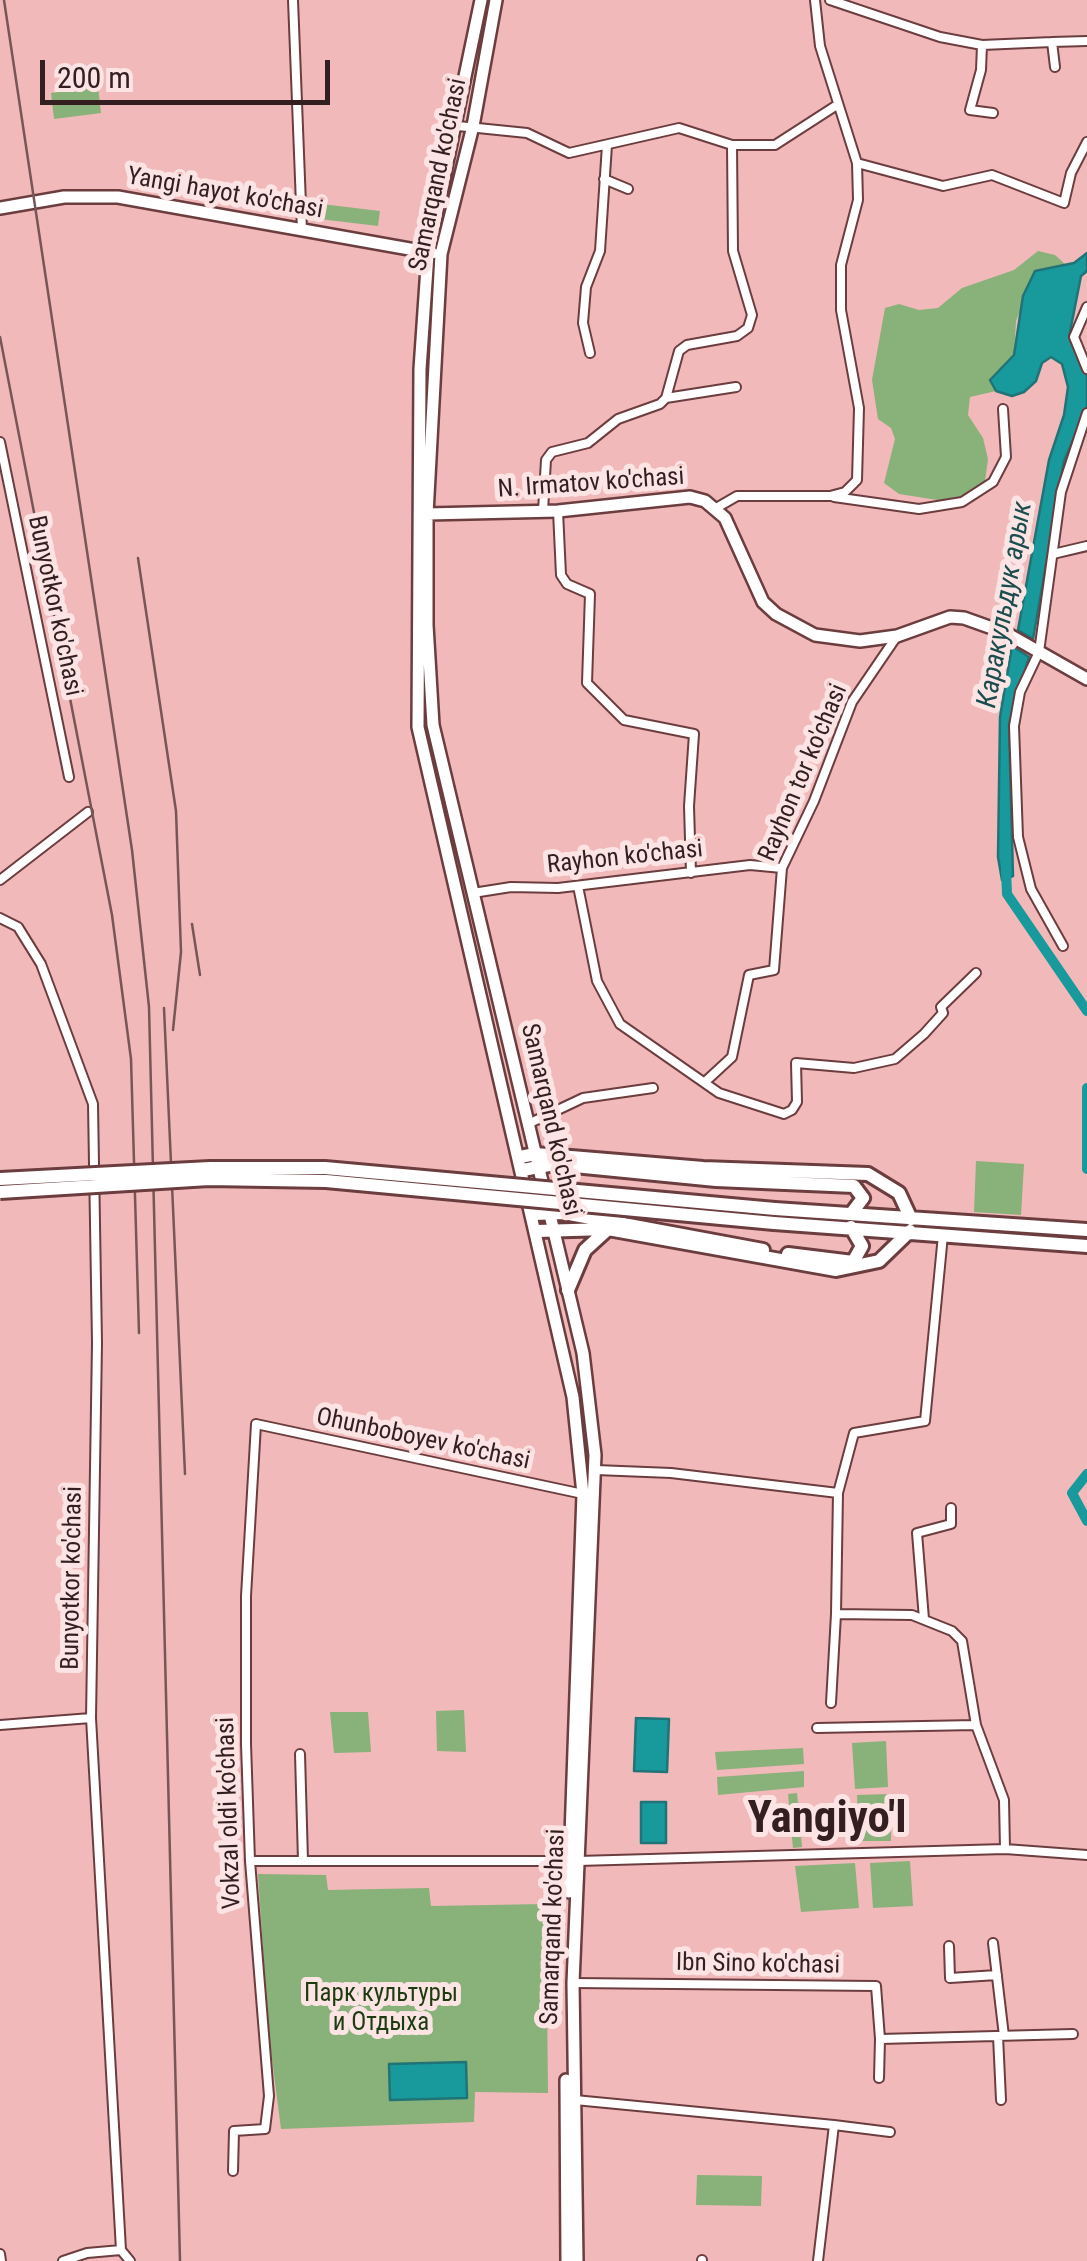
<!DOCTYPE html>
<html>
<head>
<meta charset="utf-8">
<style>
  body { margin:0 }
  #map { position:relative; width:1087px; height:2261px; overflow:hidden; background:#f1b9ba; font-family:"Roboto Condensed",sans-serif }
  canvas { display:block }
  .scale { position:absolute; left:40px; top:60px; width:290px; height:45px; box-sizing:border-box; border:5px solid #341f20; border-top:0; padding-left:12px; font-size:30px; line-height:35px; white-space:nowrap; color:#341f20; -webkit-text-stroke:8px #fce4e4; paint-order:stroke }
</style>
</head>
<body>
<div id="map">
<canvas width="1087" height="2261"></canvas>
<div class="scale">200 m</div>
</div>
<script>
const g = document.querySelector('canvas').getContext('2d');
g.lineJoin = 'round';
function fillPath(path, color) {
  g.fillStyle = color;
  g.fill(path, 'evenodd');
}
function poly(rows) {
  const path = new Path2D();
  for (const r of rows) {
    path.moveTo(r[0], r[1]);
    for (let i = 2; i < r.length; i += 2) path.lineTo(r[i], r[i + 1]);
  }
  return path;
}
function stroke(path, color, width, dash) {
  g.strokeStyle = color;
  g.lineWidth = width;
  g.lineCap = dash ? 'butt' : 'round';
  g.setLineDash(dash || []);
  g.stroke(path);
}
function drawText(font, color, halo, rows, align = 'center') {
  g.font = font + ' "Roboto Condensed",sans-serif';
  g.lineWidth = 10;
  g.setLineDash([]);
  g.textBaseline = 'middle';
  g.strokeStyle = halo;
  g.fillStyle = color;
  for (const [text, x, y, turn = 0] of rows) {
    g.save();
    g.translate(x, y);
    g.rotate((+turn || 0) * Math.PI / 180);
    g.textAlign = isNaN(turn) ? turn : align;
    if (halo) g.strokeText(text, 0, 0);
    g.fillText(text, 0, 0);
    g.restore();
  }
}
fillPath(poly([
  [98,87,101,113,54,119,51,93],
  [313,203,380,211,378,226,311,218],
  [1038,251,1055,255,1065,264,1035,271,1016,321,1014,355,990,380,996,391,970,397,968,415,983,438,988,459,985,481,963,497,944,501,899,494,884,483,895,439,891,428,878,419,872,380,885,308,899,304,919,310,938,308,962,288,1014,270],
  [976,1161,1024,1164,1021,1215,974,1212],
  [464,1710,466,1752,437,1751,436,1711],
  [330,1712,368,1712,371,1752,334,1753],
  [886,1741,888,1787,855,1789,852,1743],
  [803,1748,804,1764,717,1770,715,1752],
  [804,1771,804,1787,718,1795,717,1777],
  [797,1793,802,1847,793,1848,788,1794],
  [889,1794,890,1815,858,1817,857,1795],
  [857,1824,891,1824,891,1841,857,1841],
  [910,1861,913,1906,873,1908,870,1863],
  [855,1863,859,1908,801,1912,795,1866],
  [258,1874,326,1875,328,1890,429,1888,431,1906,546,1904,548,2093,475,2092,474,2122,281,2129,268,2028],
  [697,2175,762,2176,761,2206,696,2205]
]), '#89b17a');
const water = poly([
  [1087,253,1087,271,1081,276,1069,337,1087,376,1087,408,1064,461,1033,639,1018,630,1049,460,1064,415,1068,387,1062,364,1051,357,1042,363,1036,381,1024,392,1012,396,996,391,990,380,1014,355,1023,296,1035,271,1074,263,1087,253],
  [1012,646,1029,657,1009,724,1013,876,1002,880,998,857,1000,717,1012,646],
  [636,1718,669,1719,667,1772,634,1771,636,1718],
  [641,1802,666,1802,666,1843,641,1843,641,1802],
  [466,2062,467,2098,390,2100,389,2064,466,2062]
]);
fillPath(water, '#18999c');
stroke(water, '#207477', 2.5);
stroke(poly([
  [1006,869,1007,894,1087,1011],
  [1087,1088,1087,1169],
  [1087,1474,1072,1493,1087,1521]
]), '#18999c', 10);
const street = poly([
  [293,0,302,230],
  [830,0,940,37,982,45],
  [1055,67,1052,42,1087,41],
  [993,113,970,110,981,70,982,45,1052,42],
  [458,126,527,133,569,153,679,128,732,145,775,145,837,105],
  [857,163,943,186,992,175,1064,203,1071,173,1087,142],
  [604,179,628,189],
  [1087,307,1074,337,1087,369],
  [590,353,583,323,586,287,600,251,607,145],
  [666,398,736,387],
  [0,442,69,777],
  [834,497,919,509,962,502,993,482,1006,457,1003,409],
  [718,507,737,496,830,496,845,492,857,480,859,408,841,310,841,265,858,200,857,163,820,46,815,0],
  [543,511,546,460,552,452,588,443,618,419,660,404,666,398,679,351,687,345,737,336,748,328,752,315,733,251,732,145],
  [558,511,561,575,567,584,590,594,587,683,624,720,694,734,689,806,691,873],
  [1053,554,1087,546],
  [0,880,88,812],
  [578,886,597,981,620,1024,719,1093,784,1114,792,1110,797,1102,796,1063,854,1068,895,1059,924,1034,943,1013,941,1007,976,973],
  [473,893,511,887,558,888,750,865,782,868],
  [0,918,18,927,41,964,93,1104,97,1343,91,1718,121,2250,130,2261],
  [1063,946,1031,889,1018,837,1014,726,1020,692,1039,652,1061,492,1087,413],
  [706,1081,732,1057,749,975,774,970,782,868,814,801,852,702,897,636],
  [528,1124,583,1098,653,1088],
  [596,1470,671,1473,838,1493,854,1433,925,1421,943,1235],
  [838,1493,836,1614,912,1615,952,1631,962,1641,976,1725,1004,1800,1005,1849],
  [924,1619,917,1533,951,1524,951,1508],
  [831,1703,836,1614],
  [0,1725,91,1718],
  [817,1728,976,1725],
  [300,1754,303,1861],
  [250,1861,570,1861],
  [578,1861,1005,1849,1087,1855],
  [993,1943,1004,2036],
  [949,1946,950,1978,997,1975],
  [573,1983,876,1986,880,2039,1073,2034],
  [998,2036,1001,2100],
  [879,2078,880,2039],
  [575,2100,834,2125],
  [233,2171,234,2131,265,2129,269,2096,250,1861,246,1744,246,1596,256,1424,583,1494],
  [0,2254,1,2261],
  [702,2260,702,2261],
  [63,2261,87,2253,121,2250],
  [818,2261,834,2125,890,2132]
]);
const secondary = poly([
  [481,0,428,253,420,369,418,727,573,1397,583,1494,569,1892],
  [496,0,473,126,441,254,427,514,427,625,433,725,583,1353,595,1455,573,1983,577,2261],
  [0,208,64,197,118,197,432,253],
  [427,514,558,511,690,497,705,501,725,518,763,602,776,614,815,635,860,641,897,636,950,617,964,618,1006,633,1087,679],
  [566,2080,567,2261]
]);
const primary = poly([
  [520,1157,535,1154,703,1168,868,1174,899,1193,911,1219],
  [523,1170,554,1164,716,1180,854,1186,863,1198,851,1214],
  [775,1209,1087,1230],
  [533,1214,564,1213,763,1250],
  [774,1223,1087,1246],
  [537,1231,608,1229,836,1270,879,1261,910,1231],
  [788,1254,853,1262,862,1246,851,1227],
  [568,1290,585,1250,608,1229]
]);
stroke(street, '#6c3d3f', 12);
stroke(secondary, '#6c3d3f', 16);
stroke(primary, '#6c3d3f', 18);
stroke(street, '#fff', 8);
stroke(secondary, '#fff', 11);
stroke(primary, '#fff', 12);
stroke(poly([
  [4,0,132,850,149,1007,180,2261],
  [0,337,112,915,131,1059,139,1333],
  [138,558,176,811,181,952,173,1030],
  [192,924,200,975],
  [164,1008,185,1474]
]), '#785657', 2.5);
const primaryBridge = poly([
  [0,1179,210,1168,325,1168,775,1209],
  [0,1192,209,1179,326,1181,774,1223]
]);
stroke(primaryBridge, '#6c3d3f', 18, []);
stroke(primaryBridge, '#fff', 12);
drawText('25px', '#341f20', '#fce4e4', [
  ["Samarqand ko'chasi",439,175,-78],
  ["Yangi hayot ko'chasi",225,194,10],
  ["N. Irmatov ko'chasi",591,484,-4],
  ["Bunyotkor ko'chasi",54,606,78],
  ["Rayhon tor ko'chasi",804,773,-67],
  ["Rayhon ko'chasi",625,858,-6],
  ["Samarqand ko'chasi",550,1120,77],
  ["Ohunboboyev ko'chasi",423,1440,12],
  ["Bunyotkor ko'chasi",73,1578,-89],
  ["Vokzal oldi ko'chasi",230,1813,-92],
  ["Samarqand ko'chasi",554,1927,-88],
  ["Ibn Sino ko'chasi",758,1965,1]
]);
drawText('25px', '#1c3b0f', '#fce4e4', [
  ["Парк культуры",381,1995],
  ["и Отдыха",381,2024]
]);
drawText('italic 28px', '#1b4d4e', '#fce4e4', [
  ["Каракульдук арык",1006,605,-80]
]);
drawText('bold 45px', '#341f20', '#fce4e4', [
  ["Yangiyo'l",827,1821]
]);
</script>
</body>
</html>
